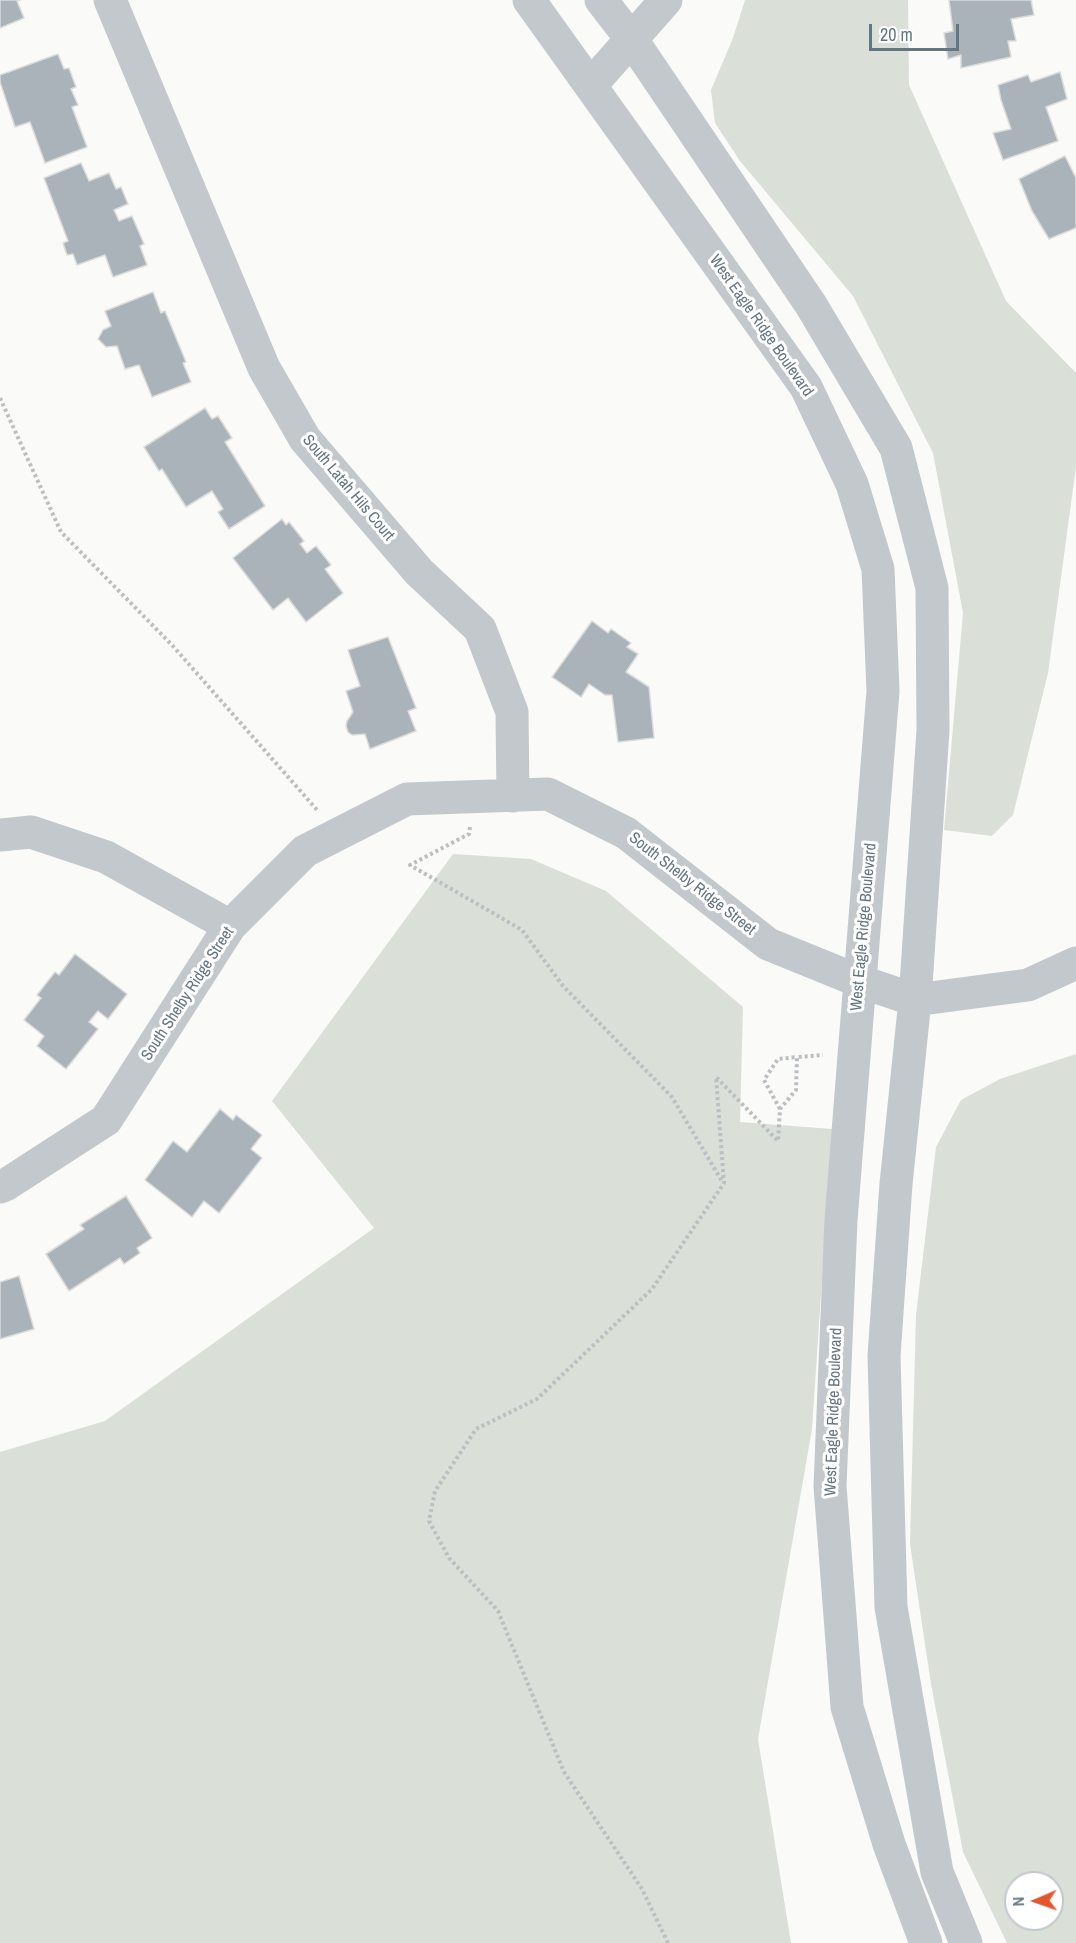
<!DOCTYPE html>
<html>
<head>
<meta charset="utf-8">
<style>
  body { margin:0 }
  #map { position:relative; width:1076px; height:1943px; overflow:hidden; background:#fafaf8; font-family:"Archivo Narrow",sans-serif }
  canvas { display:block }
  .north { position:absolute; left:1004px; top:1871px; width:60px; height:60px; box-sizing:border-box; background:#fff; border:2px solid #c1c8cd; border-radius:50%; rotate:268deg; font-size:16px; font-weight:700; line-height:24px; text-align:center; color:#657683 }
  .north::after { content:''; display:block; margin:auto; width:21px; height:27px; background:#e4572e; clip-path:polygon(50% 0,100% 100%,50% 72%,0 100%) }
  .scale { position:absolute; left:869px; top:24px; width:90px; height:27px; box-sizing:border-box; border:3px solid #657683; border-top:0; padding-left:8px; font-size:18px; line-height:21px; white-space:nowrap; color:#657683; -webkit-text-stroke:4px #fff; paint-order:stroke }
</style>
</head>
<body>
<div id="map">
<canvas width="1076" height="1943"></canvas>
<div class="north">N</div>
<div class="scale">20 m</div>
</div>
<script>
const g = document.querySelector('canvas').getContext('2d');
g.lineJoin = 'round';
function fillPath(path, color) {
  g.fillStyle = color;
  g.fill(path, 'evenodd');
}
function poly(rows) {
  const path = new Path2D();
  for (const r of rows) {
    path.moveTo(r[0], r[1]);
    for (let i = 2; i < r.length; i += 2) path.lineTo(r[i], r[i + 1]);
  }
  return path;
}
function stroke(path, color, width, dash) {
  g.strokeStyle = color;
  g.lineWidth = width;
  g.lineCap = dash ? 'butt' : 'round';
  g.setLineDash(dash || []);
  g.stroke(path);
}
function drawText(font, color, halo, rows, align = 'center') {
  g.font = font + ' "Archivo Narrow",sans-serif';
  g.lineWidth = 6;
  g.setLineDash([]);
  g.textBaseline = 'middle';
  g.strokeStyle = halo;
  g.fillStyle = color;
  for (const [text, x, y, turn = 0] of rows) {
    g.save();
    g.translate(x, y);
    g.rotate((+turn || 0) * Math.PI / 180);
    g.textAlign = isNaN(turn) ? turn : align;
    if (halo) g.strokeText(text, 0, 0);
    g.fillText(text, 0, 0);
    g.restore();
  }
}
fillPath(poly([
  [745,0,908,0,909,85,1006,301,1076,373,1076,467,1048,673,1013,815,992,836,944,830,963,613,933,453,853,296,740,161,715,123,711,90,733,38],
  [453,854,531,859,606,891,743,1007,740,1122,832,1129,812,1429,758,1739,791,1943,0,1943,0,1452,105,1421,374,1228,272,1101],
  [1076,1054,1076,1943,1007,1943,963,1852,931,1684,910,1544,916,1315,936,1147,961,1100,1000,1079],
  [1016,1883,1052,1883,1052,1919,1016,1919]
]), '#dadfd7');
const building = poly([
  [0,0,20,0,17,1,24,18,0,28,0,0],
  [949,0,1031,0,1034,15,1011,19,1016,41,1008,41,1011,57,961,68,961,55,948,59,944,33,953,31,949,0],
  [58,54,64,69,69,68,76,87,71,89,78,105,72,107,87,147,45,163,30,122,15,127,0,82,0,75,58,54],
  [1060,72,1067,99,1046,107,1058,141,1003,160,993,133,1011,129,1001,100,998,85,1028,75,1031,82,1060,72],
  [1065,156,1076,178,1076,228,1049,239,1032,211,1019,179,1065,156],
  [81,163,89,181,109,173,116,189,121,187,128,204,114,210,119,221,132,216,144,244,140,246,147,265,113,277,105,255,77,265,73,254,67,255,63,243,68,241,44,178,81,163],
  [153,292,161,313,165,311,186,362,183,363,191,382,152,397,139,365,125,369,117,346,106,347,98,339,103,330,111,326,105,311,153,292],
  [205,408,212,419,218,416,232,438,225,442,265,506,229,529,218,512,223,509,212,491,186,507,162,469,159,471,144,447,205,408],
  [282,519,286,525,289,522,304,541,300,544,307,553,316,546,331,565,325,569,343,593,306,622,288,598,273,610,233,558,282,519],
  [592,621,608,633,611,629,631,643,627,647,638,654,626,672,649,687,654,738,618,742,612,695,605,695,589,684,581,697,552,677,592,621],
  [388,637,416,708,408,711,416,731,370,749,365,734,352,735,348,732,346,726,347,721,353,712,346,691,360,686,348,650,388,637],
  [75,954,127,994,108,1019,98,1011,89,1022,98,1029,66,1069,37,1046,44,1036,24,1020,41,998,37,995,55,972,59,975,75,954],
  [220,1109,233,1120,236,1115,262,1135,251,1149,262,1158,219,1213,204,1201,192,1217,145,1180,173,1141,187,1152,220,1109],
  [126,1196,152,1238,137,1248,140,1253,124,1264,120,1258,69,1291,46,1254,84,1229,80,1225,126,1196],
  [19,1276,34,1329,0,1339,0,1282,19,1276]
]);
fillPath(building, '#aab3b9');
stroke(building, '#dcdcda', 1.5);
stroke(poly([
  [0,398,61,532,172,645,318,811],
  [470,827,469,834,410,865,522,930,563,986,672,1097,723,1183],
  [780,1109,764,1080,778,1059,797,1057],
  [668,1943,642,1889,564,1772,498,1611,449,1558,429,1521,435,1491,476,1429,537,1399,652,1289,724,1183,716,1077,778,1141,780,1109,796,1090,797,1057,823,1055]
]), '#bbbfc2', 4, [3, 3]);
stroke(poly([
  [110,0,264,368,305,439,419,572,480,629,512,712,513,796],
  [529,0,806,387,852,484,878,569,883,691,841,1220,830,1486,847,1707,889,1844,926,1943],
  [601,0,632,40,811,305,896,448,932,588,933,730,915,1000,896,1184,884,1356,891,1607,937,1872,966,1943],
  [591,85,666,0],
  [0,835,31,832,106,857,230,926],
  [0,1187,7,1184,106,1120,230,926,305,851,407,799,548,794,626,833,768,944,859,981,915,1000,1028,985,1076,963]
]), '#c3c8cc', 33);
drawText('16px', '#657683', '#fff', [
  ["West Eagle Ridge Boulevard",761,326,55],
  ["South Latah Hils Court",348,488,50],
  ["South Shelby Ridge Street",692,884,38],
  ["West Eagle Ridge Boulevard",864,927,-85],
  ["South Shelby Ridge Street",188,994,-57],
  ["West Eagle Ridge Boulevard",834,1412,-88]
]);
</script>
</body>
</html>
